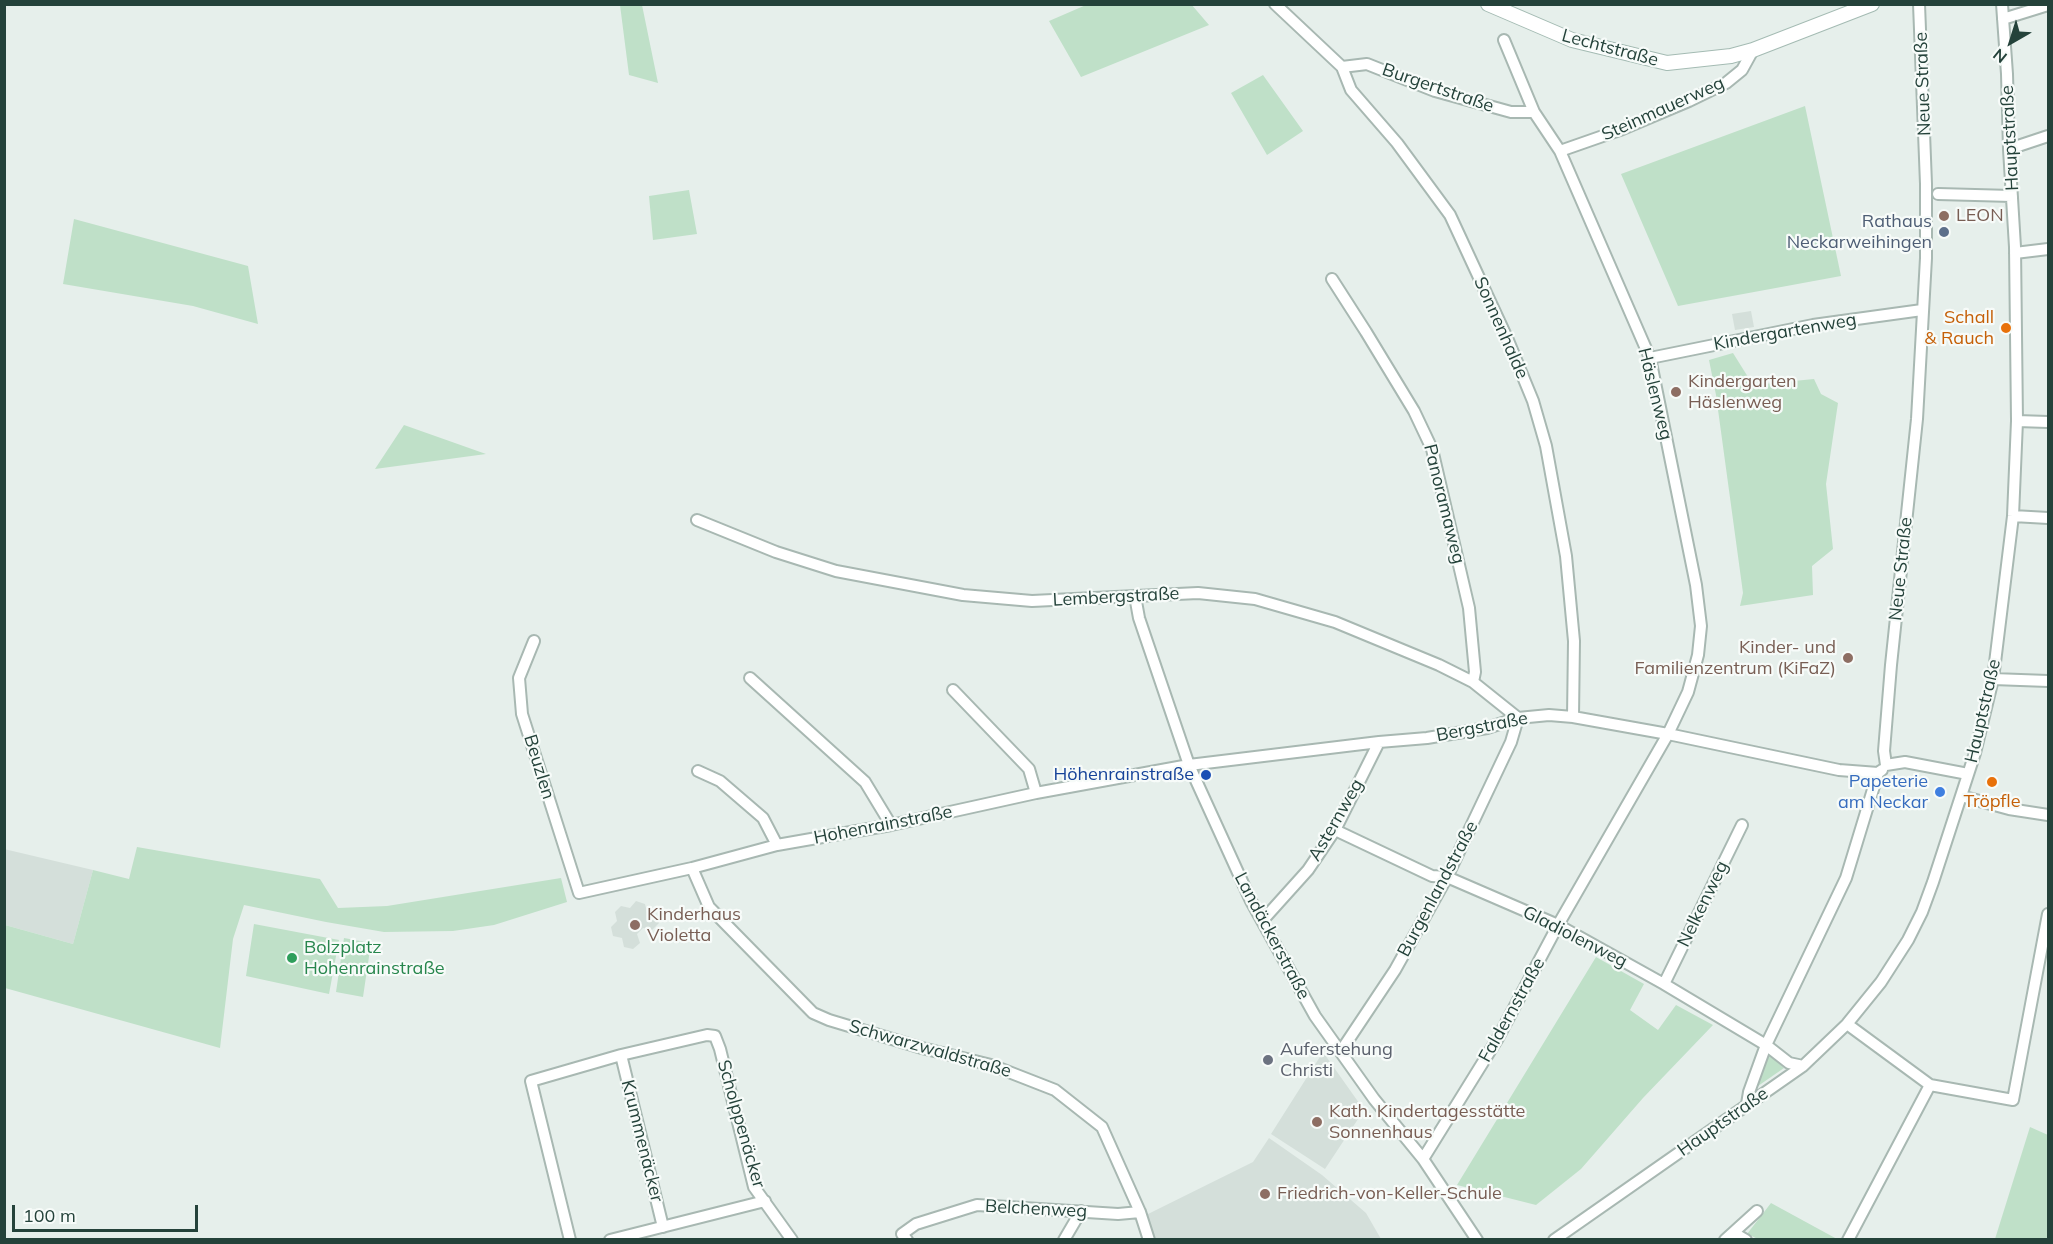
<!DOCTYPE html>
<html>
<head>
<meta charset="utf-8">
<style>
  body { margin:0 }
  #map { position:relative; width:2053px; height:1244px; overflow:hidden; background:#e6efeb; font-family:Mulish,sans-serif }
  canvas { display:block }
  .frame { position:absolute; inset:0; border:6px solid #24423a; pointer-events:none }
  .north { position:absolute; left:1981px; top:12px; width:60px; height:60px; -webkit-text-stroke:4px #f7fbf9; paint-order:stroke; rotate:219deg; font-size:16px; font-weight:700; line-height:24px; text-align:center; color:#24423a }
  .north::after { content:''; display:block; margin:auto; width:21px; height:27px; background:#24423a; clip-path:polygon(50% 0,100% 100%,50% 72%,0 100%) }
  .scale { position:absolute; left:12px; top:1205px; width:186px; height:27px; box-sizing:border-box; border:3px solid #24423a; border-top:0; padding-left:8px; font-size:18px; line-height:21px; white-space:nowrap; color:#24423a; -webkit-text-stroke:4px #f7fbf9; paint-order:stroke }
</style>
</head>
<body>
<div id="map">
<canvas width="2053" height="1244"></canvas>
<div class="frame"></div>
<div class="north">N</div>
<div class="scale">100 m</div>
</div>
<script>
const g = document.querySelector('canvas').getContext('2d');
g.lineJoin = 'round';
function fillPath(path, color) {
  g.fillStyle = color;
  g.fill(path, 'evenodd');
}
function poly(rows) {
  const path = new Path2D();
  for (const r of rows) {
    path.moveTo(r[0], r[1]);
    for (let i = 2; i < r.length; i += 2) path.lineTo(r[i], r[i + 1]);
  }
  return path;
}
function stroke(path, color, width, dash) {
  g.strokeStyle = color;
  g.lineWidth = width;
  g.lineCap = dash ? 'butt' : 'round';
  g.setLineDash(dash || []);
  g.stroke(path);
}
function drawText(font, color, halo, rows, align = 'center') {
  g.font = font + ' Mulish,sans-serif';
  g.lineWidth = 4.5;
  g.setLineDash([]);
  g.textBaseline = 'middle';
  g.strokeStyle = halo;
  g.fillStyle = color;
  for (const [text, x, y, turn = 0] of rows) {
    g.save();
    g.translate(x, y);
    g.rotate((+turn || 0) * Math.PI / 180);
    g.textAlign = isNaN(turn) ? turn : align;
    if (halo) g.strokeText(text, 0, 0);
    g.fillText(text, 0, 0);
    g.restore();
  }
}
fillPath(poly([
  [1751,311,1754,327,1735,330,1732,314],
  [4,849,93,870,73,944,5,925],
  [636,901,645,904,647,912,656,915,659,923,652,930,643,928,637,934,640,943,633,949,624,947,622,938,613,936,611,927,617,921,615,912,621,906,630,908],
  [1323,1052,1364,1110,1325,1169,1271,1134],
  [1269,1138,1322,1175,1366,1213,1381,1239,1156,1239,1146,1215,1253,1162]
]), '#d4dfda');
fillPath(poly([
  [1191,4,1209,25,1081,77,1049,21,1086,5],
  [620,5,642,5,658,83,629,75],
  [1263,75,1303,131,1267,155,1231,93],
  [1805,106,1841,276,1678,306,1621,174],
  [689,190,697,234,653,240,649,196],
  [74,219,248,266,258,324,193,306,63,284],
  [1733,353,1753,385,1814,379,1821,394,1838,403,1826,484,1833,549,1812,566,1813,595,1740,606,1743,593,1716,395,1709,360],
  [404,425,486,454,375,469],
  [137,847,320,879,338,908,387,906,561,878,567,902,494,925,453,931,384,932,326,922,244,905,233,939,220,1048,5,988,5,925,73,944,93,870,129,879],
  [254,924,339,940,329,994,246,976],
  [344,938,371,943,363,997,336,992],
  [1596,957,1644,984,1630,1010,1658,1030,1676,1005,1713,1025,1643,1098,1581,1169,1536,1205,1457,1185],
  [1768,1054,1784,1068,1758,1086,1757,1084],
  [2030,1127,2048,1135,2048,1239,1995,1239],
  [1771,1203,1837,1239,1758,1239,1747,1234]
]), '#bfe0c8');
const street = poly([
  [1275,4,1342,67,1351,90,1397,143,1450,215,1507,338,1533,401,1546,446,1566,556,1574,641,1573,717],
  [2003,19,2048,5],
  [1342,67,1367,64,1435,91,1511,112,1534,112],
  [2009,149,2048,136],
  [1560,151,1620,130,1689,101,1726,83,1742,70,1753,50],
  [1938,194,2012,196],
  [2015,253,2048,249],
  [1332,279,1366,332,1414,411,1432,449,1469,608,1475,672,1473,682],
  [1650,358,1813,325,1922,310],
  [2017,421,2048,422],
  [2013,516,2048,518],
  [697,520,776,552,836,571,963,595,1032,601,1198,593,1255,599,1335,622,1439,665,1473,682,1518,718],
  [1135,596,1139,618,1189,765,1251,901,1315,1016,1374,1099,1423,1159,1477,1240],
  [534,641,519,678,522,714,579,893,692,868,777,845,891,825,1036,793,1189,765,1379,742,1427,738,1487,728,1518,718,1549,715,1573,717,1668,734,1839,770,1878,773],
  [750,678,865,782,891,825],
  [1993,679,2048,681],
  [953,690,1029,769,1036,793],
  [1886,765,1884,751,1891,665,1917,419,1926,258,1926,184,1919,4],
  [1886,765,1905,762,1968,774],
  [698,771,720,781,763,818,777,845],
  [1961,796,2009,809,2048,815],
  [1335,830,1432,876,1447,877,1558,925,1664,984,1766,1045,1789,1063,1803,1066],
  [692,868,709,907,813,1013,829,1020,922,1048,991,1065,1055,1090,1102,1127,1140,1212,1149,1240],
  [1263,920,1308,870,1335,830,1379,742],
  [1664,984,1742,825],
  [1847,1024,1930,1085,2013,1100,2048,914],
  [1341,1051,1395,970,1447,877,1511,742,1518,718],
  [621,1055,663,1227],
  [1747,1104,1749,1092,1766,1045,1846,878,1878,773,1882,770],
  [1423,1159,1498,1038,1558,925,1668,734,1688,692,1698,655,1701,626,1696,585,1650,358,1560,151,1534,112,1504,40],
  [1734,1233,1746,1240],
  [570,1240,531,1081,621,1055,707,1035,715,1036,720,1049,754,1187,792,1240],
  [610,1240,765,1201],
  [907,1240,902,1234,916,1224,977,1205,1118,1214,1140,1212],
  [1064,1240,1081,1211],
  [1554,1240,1803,1066,1847,1024,1881,982,1908,940,1922,912,1933,882,1975,753,1993,679,2013,516,2017,421,2015,247,2009,149,2007,74,2002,4],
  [1725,1240,1757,1211],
  [1848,1240,1930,1085]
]);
const secondary = poly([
  [1488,4,1572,40,1667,63,1731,56,1753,50,1872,4]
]);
stroke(street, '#a8b8b2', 14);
stroke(secondary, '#a4bbb3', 16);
stroke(street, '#fff', 10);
stroke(secondary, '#fff', 14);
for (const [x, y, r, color] of [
  [1944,216,6,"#8d6e63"],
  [1944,232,6,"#5c6f8a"],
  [2006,328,6,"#e8710a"],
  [1676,392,6,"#8d6e63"],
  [1848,658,6,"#8d6e63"],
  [1206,775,6,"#1a4fb4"],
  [1992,782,6,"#e8710a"],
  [1940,792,6,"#3f7fe0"],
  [635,925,6,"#8d6e63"],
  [292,958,6,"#2e9e5b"],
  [1268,1060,6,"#6b7280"],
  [1317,1122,6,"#8d6e63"],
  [1265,1194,6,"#8d6e63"]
]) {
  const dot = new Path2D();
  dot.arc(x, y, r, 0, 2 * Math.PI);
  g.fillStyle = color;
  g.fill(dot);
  stroke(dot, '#f7fbf9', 2);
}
drawText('18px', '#24423a', '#f7fbf9', [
  ["Lechtstraße",1610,48,15],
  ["Neue Straße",1923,84,-92],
  ["Burgertstraße",1438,88,19],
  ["Steinmauerweg",1663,109,-24],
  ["Hauptstraße",2010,138,-93],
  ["Sonnenhalde",1501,328,66],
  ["Kindergartenweg",1785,332,-10],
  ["Häslenweg",1655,394,76],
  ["Panoramaweg",1444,504,76],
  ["Neue Straße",1901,569,-84],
  ["Lembergstraße",1116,597,-3],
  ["Hauptstraße",1983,711,-77],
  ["Bergstraße",1482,727,-11],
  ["Beuzlen",539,767,73],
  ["Asternweg",1336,820,-60],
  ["Hohenrainstraße",883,825,-11],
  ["Burgenlandstraße",1438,889,-62],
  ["Nelkenweg",1703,904,-64],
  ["Landäckerstraße",1272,936,62],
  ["Gladiolenweg",1575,937,27],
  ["Faldernstraße",1512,1010,-61],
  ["Schwarzwaldstraße",930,1049,16],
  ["Hauptstraße",1723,1122,-35],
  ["Scholppenäcker",741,1124,74],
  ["Krummenäcker",642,1141,76],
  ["Belchenweg",1036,1209,3]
]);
drawText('18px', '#785e54', '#f7fbf9', [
  ["LEON",1956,216],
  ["Kindergarten",1688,382],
  ["Häslenweg",1688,403],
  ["Kinder- und",1836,648,"right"],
  ["Familienzentrum (KiFaZ)",1836,669,"right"],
  ["Kinderhaus",647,915],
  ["Violetta",647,936],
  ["Kath. Kindertagesstätte",1329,1112],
  ["Sonnenhaus",1329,1133],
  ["Friedrich-von-Keller-Schule",1277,1194]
], 'left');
drawText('18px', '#4e5e75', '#f7fbf9', [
  ["Rathaus",1932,222],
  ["Neckarweihingen",1932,243]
], 'right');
drawText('18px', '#c56008', '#f7fbf9', [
  ["Schall",1994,318],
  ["& Rauch",1994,339],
  ["Tröpfle",1992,802,"center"]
], 'right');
drawText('18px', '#164399', '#f7fbf9', [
  ["Höhenrainstraße",1194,775]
], 'right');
drawText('18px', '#366cbe', '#f7fbf9', [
  ["Papeterie",1928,782],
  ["am Neckar",1928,803]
], 'right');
drawText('18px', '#27864d', '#f7fbf9', [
  ["Bolzplatz",304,948],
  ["Hohenrainstraße",304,969]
], 'left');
drawText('18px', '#5b616d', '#f7fbf9', [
  ["Auferstehung",1280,1050],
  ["Christi",1280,1071]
], 'left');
</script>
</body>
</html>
